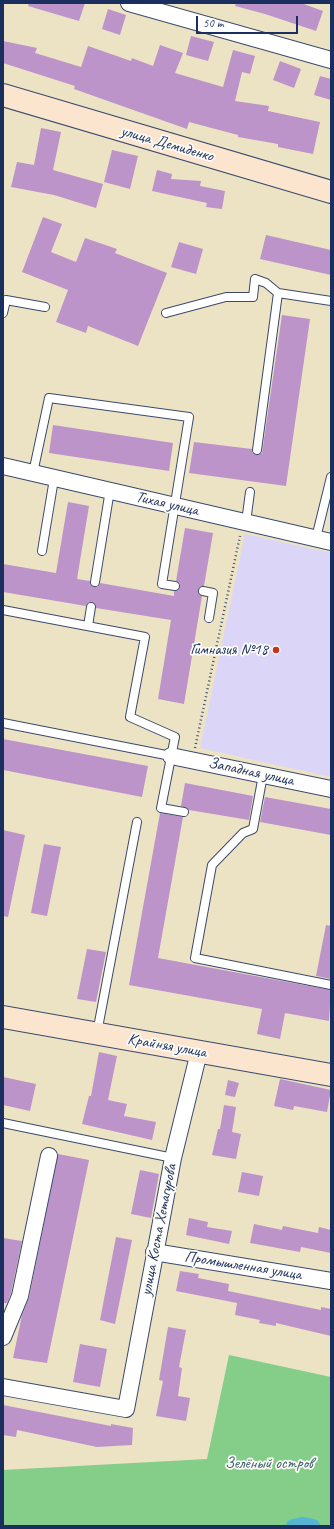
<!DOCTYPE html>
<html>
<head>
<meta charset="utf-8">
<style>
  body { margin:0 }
  #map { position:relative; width:334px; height:1529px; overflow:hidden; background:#ece3c4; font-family:Caveat,sans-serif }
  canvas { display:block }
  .frame { position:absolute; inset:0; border:4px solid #1b2f5e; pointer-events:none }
  .scale { position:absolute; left:196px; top:16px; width:102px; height:18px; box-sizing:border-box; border:2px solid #1b2f5e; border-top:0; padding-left:5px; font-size:12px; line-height:14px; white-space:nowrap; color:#1b2f5e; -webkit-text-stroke:3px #fdfcf7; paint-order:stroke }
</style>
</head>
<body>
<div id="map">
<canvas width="334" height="1529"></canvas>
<div class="frame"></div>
<div class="scale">50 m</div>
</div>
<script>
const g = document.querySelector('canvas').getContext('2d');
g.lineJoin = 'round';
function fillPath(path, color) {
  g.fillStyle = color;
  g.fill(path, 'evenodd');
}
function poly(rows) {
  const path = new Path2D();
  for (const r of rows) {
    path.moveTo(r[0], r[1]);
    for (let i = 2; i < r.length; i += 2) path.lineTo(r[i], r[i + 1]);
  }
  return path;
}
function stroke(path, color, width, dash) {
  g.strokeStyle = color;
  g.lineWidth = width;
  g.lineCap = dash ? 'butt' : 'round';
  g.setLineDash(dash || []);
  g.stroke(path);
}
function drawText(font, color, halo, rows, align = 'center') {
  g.font = font + ' Caveat,sans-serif';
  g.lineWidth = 3.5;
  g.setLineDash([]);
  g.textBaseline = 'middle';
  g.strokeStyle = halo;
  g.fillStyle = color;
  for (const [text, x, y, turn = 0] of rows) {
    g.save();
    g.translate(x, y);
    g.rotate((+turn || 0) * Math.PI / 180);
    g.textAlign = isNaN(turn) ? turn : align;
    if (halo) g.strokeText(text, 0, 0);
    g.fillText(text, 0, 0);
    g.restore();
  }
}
fillPath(poly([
  [245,534,331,553,331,777,200,748]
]), '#dbd6f7');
fillPath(poly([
  [229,1355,331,1377,331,1526,3,1526,3,1470,207,1459]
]), '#84ce8a');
stroke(poly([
  [293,1526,302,1524,313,1526]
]), '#55b6d4', 14);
fillPath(poly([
  [29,3,85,3,79,21,28,6],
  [236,3,301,3,323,11,316,31,265,14,235,6],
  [108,9,126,15,120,35,102,29],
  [191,36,214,42,208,61,186,55],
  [3,41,37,48,35,53,81,67,88,46,131,61,132,58,153,66,160,45,183,53,175,73,223,87,233,50,255,56,250,74,242,72,235,101,269,106,268,111,320,122,313,154,278,147,278,144,238,137,238,135,189,122,187,129,74,89,75,86,3,63],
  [280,61,301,69,294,88,273,80],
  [320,76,331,79,331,100,314,95],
  [41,128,61,132,53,170,103,184,96,208,54,195,11,187,17,162,34,165],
  [112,150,138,156,130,189,104,182],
  [157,170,172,174,171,179,201,181,200,186,225,191,222,209,206,207,207,203,152,191],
  [43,217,62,224,51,252,76,262,85,238,117,249,115,253,167,273,138,346,88,326,86,333,56,322,68,290,22,272],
  [266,235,331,250,331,275,260,259],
  [179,242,203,249,196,274,171,267],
  [282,315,310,319,286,486,189,473,194,442,252,449,252,452,256,455,262,453],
  [53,425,173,443,169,471,49,453],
  [68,502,89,506,77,579,90,581,94,587,97,587,100,583,174,596,174,591,180,587,180,584,176,581,185,528,213,533,204,586,199,587,198,590,202,596,184,704,158,699,171,620,96,608,92,602,89,602,86,606,3,592,3,564,56,573],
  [3,739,148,766,142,797,3,770],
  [185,783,253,796,249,820,189,810,181,806],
  [265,797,331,809,331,835,260,822],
  [160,813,183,817,158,958,331,990,329,1021,285,1013,280,1039,257,1034,262,1009,129,985],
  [3,830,25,835,8,917,3,916],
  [44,844,61,847,47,916,31,913],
  [326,925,331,926,331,979,316,976],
  [87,949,106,952,96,1002,77,999],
  [99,1052,117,1056,108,1100,127,1104,124,1116,156,1122,152,1140,82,1124,89,1096,91,1096],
  [3,1077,36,1084,30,1111,3,1105],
  [280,1079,331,1090,327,1112,294,1106,293,1110,274,1106],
  [228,1080,239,1083,235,1097,225,1095],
  [224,1105,236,1107,232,1132,241,1134,236,1159,212,1155,218,1129,220,1129],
  [58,1154,89,1160,47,1363,13,1358,22,1315,29,1298],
  [140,1170,159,1174,151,1218,131,1214],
  [242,1172,263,1176,259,1196,238,1192],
  [189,1218,208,1222,207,1227,232,1231,229,1244,186,1235],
  [254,1224,282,1230,283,1226,318,1233,319,1227,331,1230,331,1253,301,1247,300,1252,250,1243],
  [116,1237,132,1240,115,1324,100,1320],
  [3,1238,22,1241,11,1293,7,1303,3,1303],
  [180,1271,199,1274,198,1278,229,1284,228,1291,321,1310,321,1307,331,1309,331,1336,276,1323,276,1326,259,1323,260,1320,235,1315,237,1303,176,1291],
  [168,1327,186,1330,179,1367,182,1368,178,1396,190,1398,186,1421,156,1416,163,1381,159,1380],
  [80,1344,107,1349,100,1387,73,1382],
  [3,1405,111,1426,111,1424,133,1428,132,1445,97,1447,17,1430,16,1437,3,1435]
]), '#bd94c9');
const lane = poly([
  [3,313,6,300,45,307],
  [166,313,226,297,253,297,255,279,266,283,278,293],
  [257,450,278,293,331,301],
  [33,473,49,398,189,417,162,584,175,586],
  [246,522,250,492],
  [316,538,331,477],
  [42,551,54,479],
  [95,582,110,490],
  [203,591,213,593,209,618],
  [3,610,145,637,130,717,175,737,161,808,184,812],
  [88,626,91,607],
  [3,723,171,756],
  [263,775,253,829,243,833,212,865,195,958,331,985],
  [97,1033,137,822],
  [3,1123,173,1158]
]);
const street = poly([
  [129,3,331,60],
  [3,466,331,542],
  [171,756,331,789],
  [154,1252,331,1281],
  [3,1337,20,1296,49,1156],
  [3,1387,126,1409,173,1158,199,1052]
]);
const secondary = poly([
  [3,95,331,192],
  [3,1017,331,1075]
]);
stroke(lane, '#3a4a6d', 10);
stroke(street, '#3a4a6d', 18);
stroke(secondary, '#3a4a6d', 24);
stroke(poly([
  [195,748,240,536]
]), '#3a4a6d', 2.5, [1, 3]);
stroke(lane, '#fff', 8);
stroke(street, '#fff', 16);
stroke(secondary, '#fbe5cf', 22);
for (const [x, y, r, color] of [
  [276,650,4,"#c8321e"]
]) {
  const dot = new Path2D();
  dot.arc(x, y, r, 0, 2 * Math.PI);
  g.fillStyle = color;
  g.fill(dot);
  stroke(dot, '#fdfcf7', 1.5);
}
drawText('16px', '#1b2f5e', '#fdfcf7', [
  ["улица Демиденко",167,144,16],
  ["Тихая улица",167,504,13],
  ["Западная улица",251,772,12],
  ["Крайняя улица",167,1046,10],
  ["улица Коста Хетагурова",159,1230,-79],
  ["Промышленная улица",243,1266,9]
]);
drawText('16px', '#1b2f5e', '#fdfcf7', [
  ["Гимназия №18",268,650]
], 'right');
drawText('16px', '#3a5f6b', '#fdfcf7', [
  ["Зелёный остров",269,1464]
]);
</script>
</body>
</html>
